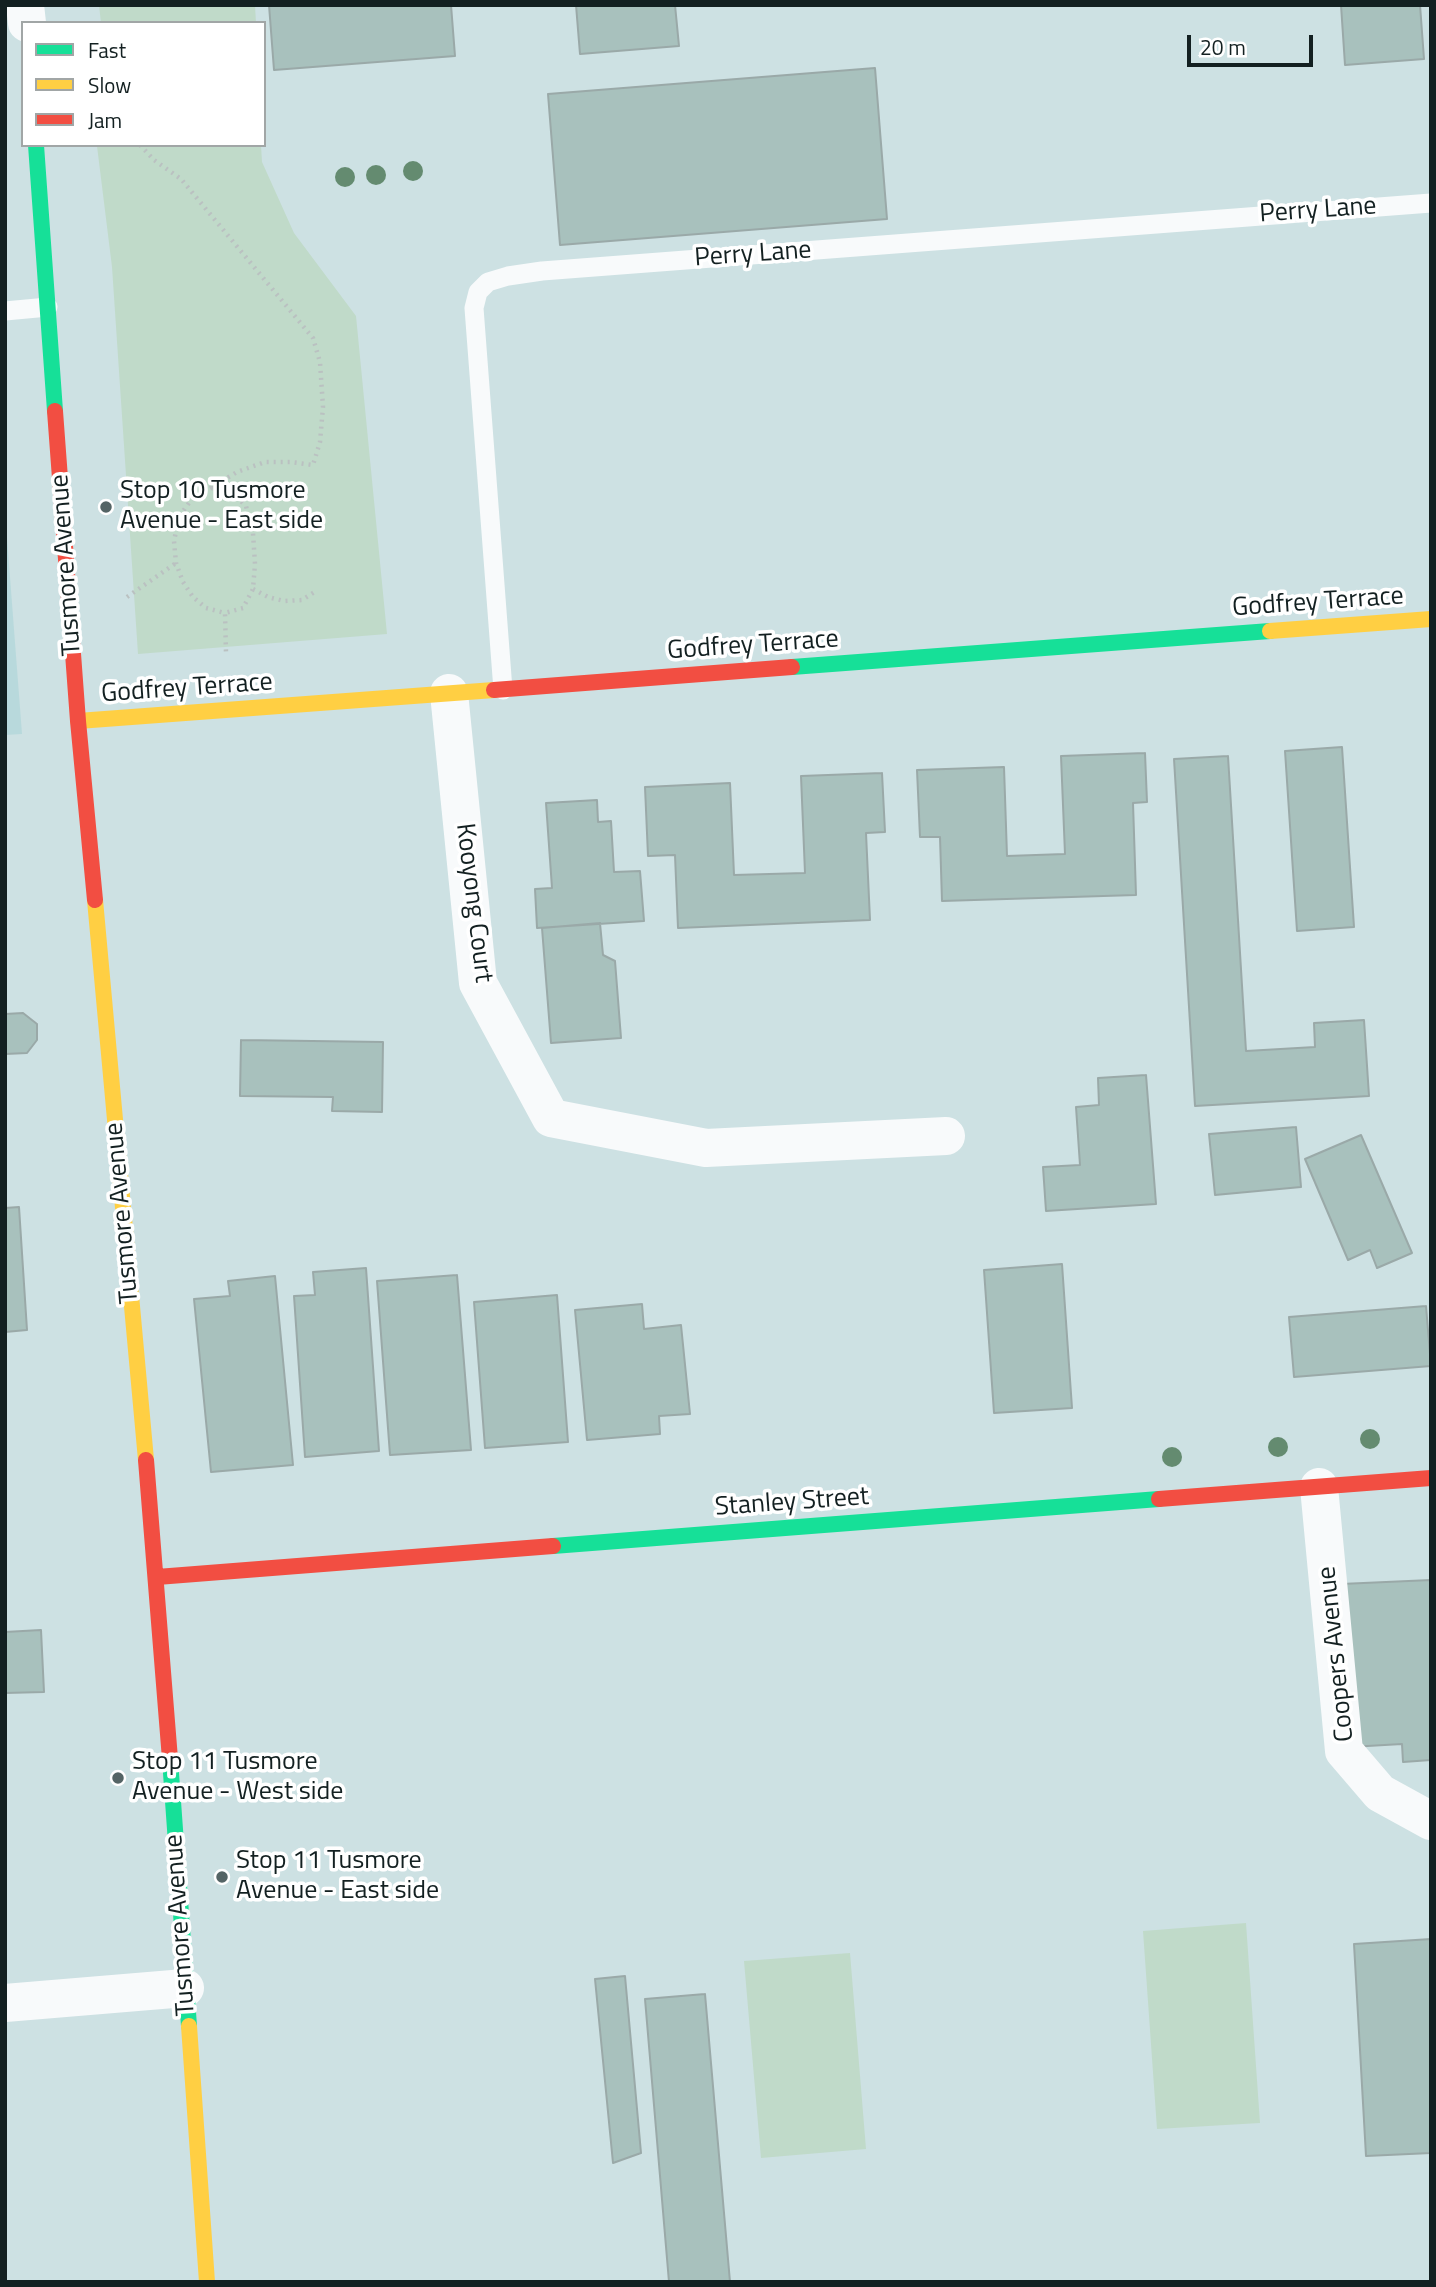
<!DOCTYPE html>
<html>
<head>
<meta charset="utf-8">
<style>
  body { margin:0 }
  #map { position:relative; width:1436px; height:2287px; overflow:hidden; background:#cde1e3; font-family:"Titillium Web",sans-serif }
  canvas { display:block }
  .frame { position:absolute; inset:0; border:7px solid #132021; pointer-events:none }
  .legend { position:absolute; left:21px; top:21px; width:245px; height:126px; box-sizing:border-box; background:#fff; border:2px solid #a1a6a6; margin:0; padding:9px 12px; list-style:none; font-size:21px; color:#132021 }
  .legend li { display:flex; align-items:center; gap:14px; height:35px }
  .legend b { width:35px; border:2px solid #a1a6a6 }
  .scale { position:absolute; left:1187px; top:35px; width:126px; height:32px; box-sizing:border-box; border:4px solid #132021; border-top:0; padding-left:9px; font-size:21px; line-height:24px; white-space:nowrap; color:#132021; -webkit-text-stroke:5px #fff; paint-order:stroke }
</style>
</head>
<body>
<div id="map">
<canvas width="1436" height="2287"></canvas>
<div class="frame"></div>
<ul class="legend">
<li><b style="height:9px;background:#16e098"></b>Fast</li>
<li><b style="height:9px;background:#ffcf43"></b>Slow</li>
<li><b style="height:9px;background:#f24e42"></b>Jam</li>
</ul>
<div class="scale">20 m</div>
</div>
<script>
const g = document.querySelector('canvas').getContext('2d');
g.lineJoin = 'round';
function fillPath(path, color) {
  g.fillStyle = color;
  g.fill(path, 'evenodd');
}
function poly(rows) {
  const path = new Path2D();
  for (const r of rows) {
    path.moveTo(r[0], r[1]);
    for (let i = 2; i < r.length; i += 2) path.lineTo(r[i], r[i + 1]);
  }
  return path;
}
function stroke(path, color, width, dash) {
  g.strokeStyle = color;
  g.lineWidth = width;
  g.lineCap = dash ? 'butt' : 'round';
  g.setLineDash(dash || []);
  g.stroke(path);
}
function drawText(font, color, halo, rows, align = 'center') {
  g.font = font + ' "Titillium Web",sans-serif';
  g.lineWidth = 7;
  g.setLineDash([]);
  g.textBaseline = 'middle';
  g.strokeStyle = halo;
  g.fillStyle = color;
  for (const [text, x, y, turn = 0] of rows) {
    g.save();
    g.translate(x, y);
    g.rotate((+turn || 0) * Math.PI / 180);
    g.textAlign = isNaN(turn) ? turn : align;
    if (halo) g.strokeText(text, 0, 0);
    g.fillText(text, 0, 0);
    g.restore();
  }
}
fillPath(poly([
  [5,512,22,734,5,735]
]), '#b8d9dc');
fillPath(poly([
  [99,5,255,5,256,23,101,23],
  [261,145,262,162,294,233,356,316,387,634,138,654,112,267,97,146],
  [1246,1923,1260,2123,1157,2129,1143,1931],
  [850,1953,866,2149,761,2158,744,1961]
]), '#c0dac9');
const building = poly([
  [269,5,451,5,455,56,274,70,269,5],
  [576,5,675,5,679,46,580,54,576,5],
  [1341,5,1420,5,1424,59,1345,65,1341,5],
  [875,68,887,219,560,245,548,94,875,68],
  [1342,747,1354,927,1297,931,1285,751,1342,747],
  [1145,753,1147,802,1133,803,1136,895,942,901,940,837,920,837,917,770,1004,767,1007,856,1065,854,1061,756,1145,753],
  [1228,756,1246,1051,1315,1047,1314,1023,1364,1020,1369,1096,1195,1106,1174,759,1228,756],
  [882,773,885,832,866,833,870,920,678,928,675,855,648,856,645,787,730,783,734,875,805,873,801,776,882,773],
  [597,800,598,822,611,821,614,872,640,871,644,921,537,928,535,889,552,888,546,803,597,800],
  [600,923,603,955,615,961,621,1038,551,1043,542,928,600,923],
  [23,1013,37,1024,37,1040,27,1053,5,1054,5,1014,23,1013],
  [241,1040,383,1042,382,1112,332,1111,333,1097,240,1096,241,1040],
  [1146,1075,1156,1204,1046,1211,1043,1167,1080,1165,1076,1107,1099,1105,1098,1078,1146,1075],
  [1296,1127,1301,1187,1215,1195,1209,1134,1296,1127],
  [1361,1135,1412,1253,1377,1268,1370,1250,1348,1260,1305,1159,1361,1135],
  [19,1207,27,1330,5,1332,5,1208,19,1207],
  [1062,1264,1072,1408,994,1413,984,1270,1062,1264],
  [366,1268,379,1451,305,1457,294,1296,315,1295,313,1272,366,1268],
  [457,1275,471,1450,390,1455,377,1281,457,1275],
  [275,1276,293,1465,211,1472,194,1299,230,1296,228,1281,275,1276],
  [557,1295,568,1442,485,1448,474,1302,557,1295],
  [642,1304,644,1329,681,1325,690,1414,659,1416,660,1434,587,1440,575,1310,642,1304],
  [1426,1306,1431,1366,1294,1377,1289,1317,1426,1306],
  [1431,1580,1431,1760,1403,1762,1402,1744,1350,1747,1341,1584,1431,1580],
  [41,1630,44,1692,5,1693,5,1632,41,1630],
  [1431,1939,1431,2153,1366,2156,1354,1944,1431,1939],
  [625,1976,641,2153,613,2163,595,1979,625,1976],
  [705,1994,730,2282,669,2282,645,1999,705,1994]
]);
fillPath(building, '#a8c1bd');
stroke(building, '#9aa9a8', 2);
stroke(poly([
  [140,145,154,160,181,179,313,338,320,362,323,407,320,442,313,465,291,462,265,462,237,472,191,500,179,517,174,541,176,563,183,582,193,597,206,608,225,613,226,653],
  [211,488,229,490,246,506,253,533,255,564,253,589,243,608,225,613],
  [253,589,268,597,284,601,302,600,316,591],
  [127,597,176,563]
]), '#bac1c1', 4.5, [2, 5]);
stroke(poly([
  [5,311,48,307],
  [503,690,474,308,478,292,488,282,508,276,542,271,1431,203]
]), '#f8fafb', 19);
stroke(poly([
  [25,5,27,23],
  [449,693,478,983,551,1118,706,1148,946,1136],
  [1319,1487,1344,1751,1380,1793,1431,1821],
  [5,2003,185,1988]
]), '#f8fafb', 38);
stroke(poly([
  [36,145,55,411],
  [792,667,1270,631],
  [553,1546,1159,1499],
  [170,1759,189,2026]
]), '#16e098', 16);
stroke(poly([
  [1270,631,1431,619],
  [78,721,494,690],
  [95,900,146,1460],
  [189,2026,207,2282]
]), '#ffcf43', 16);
stroke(poly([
  [55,411,78,721,95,900],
  [494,690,792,667],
  [146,1460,170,1759],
  [1159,1499,1431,1478],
  [157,1577,553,1546]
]), '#f24e42', 16);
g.fillStyle = '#648b70';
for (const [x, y] of [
  [413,171],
  [376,175],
  [345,177],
  [1370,1439],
  [1278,1447],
  [1172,1457]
]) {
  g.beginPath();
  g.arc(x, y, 10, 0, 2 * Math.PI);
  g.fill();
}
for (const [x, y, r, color] of [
  [106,507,7,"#546465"],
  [118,1778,7,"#546465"],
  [222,1877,7,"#546465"]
]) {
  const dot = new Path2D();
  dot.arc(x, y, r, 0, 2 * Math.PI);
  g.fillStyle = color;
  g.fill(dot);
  stroke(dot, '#fff', 2.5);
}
drawText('26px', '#132021', '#fff', [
  ["Perry Lane",1318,211,-4],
  ["Perry Lane",753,255,-4],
  ["Tusmore Avenue",67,565,-94],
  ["Godfrey Terrace",1318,603,-4],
  ["Godfrey Terrace",753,646,-4],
  ["Godfrey Terrace",187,689,-4],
  ["Kooyong Court",473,903,83],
  ["Tusmore Avenue",123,1213,-95],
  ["Stanley Street",792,1503,-4],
  ["Coopers Avenue",1337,1654,-96],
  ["Tusmore Avenue",181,1925,-94]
]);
drawText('26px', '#132021', '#fff', [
  ["Stop 10 Tusmore",120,492],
  ["Avenue - East side",120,522],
  ["Stop 11 Tusmore",132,1763],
  ["Avenue - West side",132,1793],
  ["Stop 11 Tusmore",236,1862],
  ["Avenue - East side",236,1892]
], 'left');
</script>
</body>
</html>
